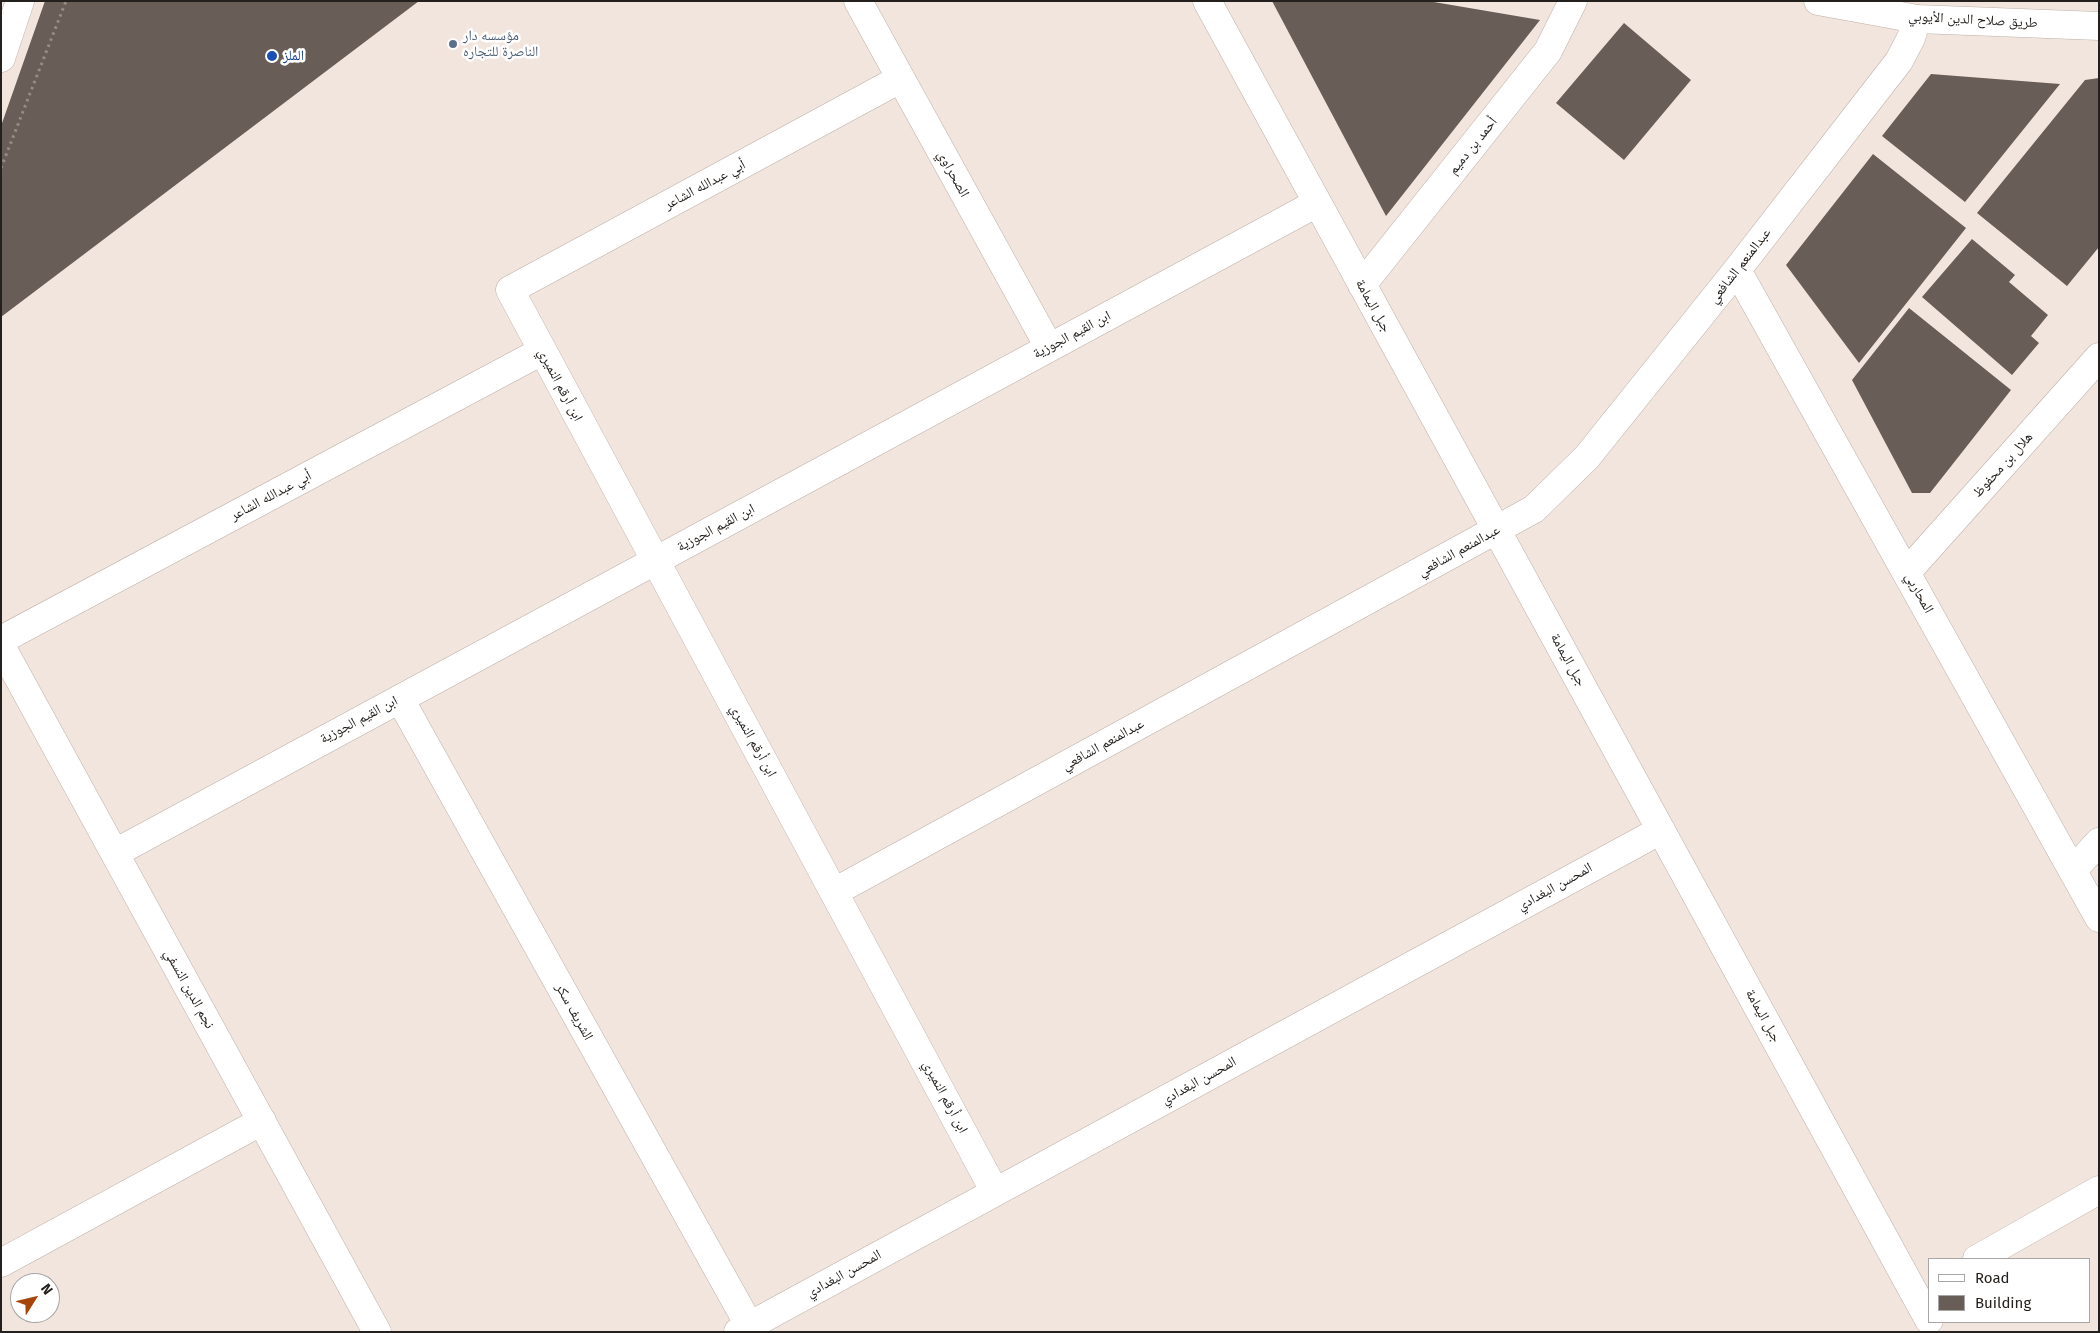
<!DOCTYPE html>
<html>
<head>
<meta charset="utf-8">
<style>
  body { margin:0 }
  #map { position:relative; width:2100px; height:1333px; overflow:hidden; background:#f2e5dd; font-family:"Fira Sans",sans-serif }
  canvas { display:block }
  .frame { position:absolute; inset:0; border:2px solid #24201d; pointer-events:none }
  .legend { position:absolute; left:1928px; top:1258px; width:162px; height:65px; box-sizing:border-box; background:#fff; border:1px solid #a7a6a5; margin:0; padding:6px 9px; list-style:none; font-size:15px; color:#24201d }
  .legend li { display:flex; align-items:center; gap:10px; height:25px }
  .legend b { width:25px; border:1px solid #a7a6a5 }
  .north { position:absolute; left:10px; top:1273px; width:50px; height:50px; box-sizing:border-box; background:#fff; border:1px solid #a7a6a5; border-radius:50%; rotate:54deg; font-size:14px; font-weight:700; line-height:20px; text-align:center; color:#24201d }
  .north::after { content:''; display:block; margin:auto; width:18px; height:22px; background:#a7440a; clip-path:polygon(50% 0,100% 100%,50% 72%,0 100%) }
</style>
</head>
<body>
<div id="map">
<canvas width="2100" height="1333"></canvas>
<div class="frame"></div>
<ul class="legend">
<li><b style="height:6px;background:#fff"></b>Road</li>
<li><b style="height:14px;background:#695d57"></b>Building</li>
</ul>
<div class="north">N</div>
</div>
<script>
const g = document.querySelector('canvas').getContext('2d');
g.lineJoin = 'round';
function fillPath(path, color) {
  g.fillStyle = color;
  g.fill(path, 'evenodd');
}
function poly(rows) {
  const path = new Path2D();
  for (const r of rows) {
    path.moveTo(r[0], r[1]);
    for (let i = 2; i < r.length; i += 2) path.lineTo(r[i], r[i + 1]);
  }
  return path;
}
function stroke(path, color, width, dash) {
  g.strokeStyle = color;
  g.lineWidth = width;
  g.lineCap = dash ? 'butt' : 'round';
  g.setLineDash(dash || []);
  g.stroke(path);
}
function drawText(font, color, halo, rows, align = 'center') {
  g.font = font + ' "Fira Sans","Noto Naskh Arabic",sans-serif';
  g.lineWidth = 5;
  g.setLineDash([]);
  g.textBaseline = 'middle';
  g.strokeStyle = halo;
  g.fillStyle = color;
  for (const [text, x, y, turn = 0] of rows) {
    g.save();
    g.translate(x, y);
    g.rotate((+turn || 0) * Math.PI / 180);
    g.textAlign = isNaN(turn) ? turn : align;
    if (halo) g.strokeText(text, 0, 0);
    g.fillText(text, 0, 0);
    g.restore();
  }
}
fillPath(poly([
  [45,1,419,1,1,317,1,126],
  [1272,1,1428,1,1540,20,1386,216],
  [1624,23,1691,80,1624,160,1556,103],
  [1931,74,2060,84,1965,202,1882,136],
  [2099,78,2099,247,2067,286,1977,213,2085,80],
  [1873,154,1966,228,1859,363,1786,265],
  [1972,239,2015,275,2009,282,2048,315,2031,336,2039,343,2012,375,1922,297],
  [1909,308,2011,390,1930,493,1912,493,1852,380]
]), '#695d57');
const minor = poly([
  [858,1,1049,347],
  [1207,1,1929,1320],
  [900,79,510,290,995,1192],
  [1737,270,2099,918],
  [1362,285,1548,51,1573,1],
  [1907,572,2099,357],
  [1,640,542,351],
  [1,646,377,1332],
  [400,699,749,1325],
  [115,853,1317,203],
  [2073,870,2099,842],
  [836,891,1534,509,1587,457,1737,270,1899,61,1911,38,1917,19],
  [1977,1259,2099,1190],
  [1,1263,262,1121],
  [738,1332,1661,830]
]);
const secondary = poly([
  [1,58,20,1]
]);
const primary = poly([
  [1818,1,1917,19,2099,26]
]);
stroke(minor, '#bcb0a8', 29);
stroke(secondary, '#bcb0a8', 29);
stroke(primary, '#bcb0a8', 29);
stroke(poly([
  [1,168,66,1]
]), '#968d88', 3, [2.5, 4]);
stroke(minor, '#fff', 28);
stroke(secondary, '#fff', 28);
stroke(primary, '#fff', 28);
for (const [x, y, r, color] of [
  [453,44,5,"#5c6f8a"],
  [272,56,6,"#1a4fb4"]
]) {
  const dot = new Path2D();
  dot.arc(x, y, r, 0, 2 * Math.PI);
  g.fillStyle = color;
  g.fill(dot);
  stroke(dot, '#fff', 2);
}
drawText('14px', '#24201d', '#fff', [
  ["طريق صلاح الدين الأيوبي",1973,20,3],
  ["أحمد بن دميم",1473,146,-51],
  ["الصحراوي",953,174,61],
  ["أبي عبدالله الشاعر",705,185,-28],
  ["عبدالمنعم الشافعي",1740,266,-52],
  ["جبل اليمامة",1373,306,61],
  ["ابن القيم الجوزية",1072,335,-28],
  ["ابن أرقم النميري",560,385,62],
  ["هلال بن محفوظ",2003,465,-48],
  ["أبي عبدالله الشاعر",271,496,-28],
  ["ابن القيم الجوزية",716,528,-28],
  ["عبدالمنعم الشافعي",1459,551,-29],
  ["المحاربي",1919,593,61],
  ["جبل اليمامة",1568,660,61],
  ["ابن القيم الجوزية",359,720,-28],
  ["ابن أرقم النميري",753,741,61],
  ["عبدالمنعم الشافعي",1103,745,-29],
  ["المحسن البغدادي",1555,887,-29],
  ["نجم الدين النسفي",189,989,61],
  ["الشريف سكر",574,1012,61],
  ["جبل اليمامة",1763,1016,61],
  ["المحسن البغدادي",1199,1081,-29],
  ["ابن أرقم النميري",945,1097,62],
  ["المحسن البغدادي",844,1274,-29]
]);
drawText('14px', '#4e5e75', '#fff', [
  ["مؤسسه دار",463,36],
  ["الناصرة للتجاره",463,52]
], 'left');
drawText('14px', '#164399', '#fff', [
  ["الملز",283,56]
], 'left');
</script>
</body>
</html>
